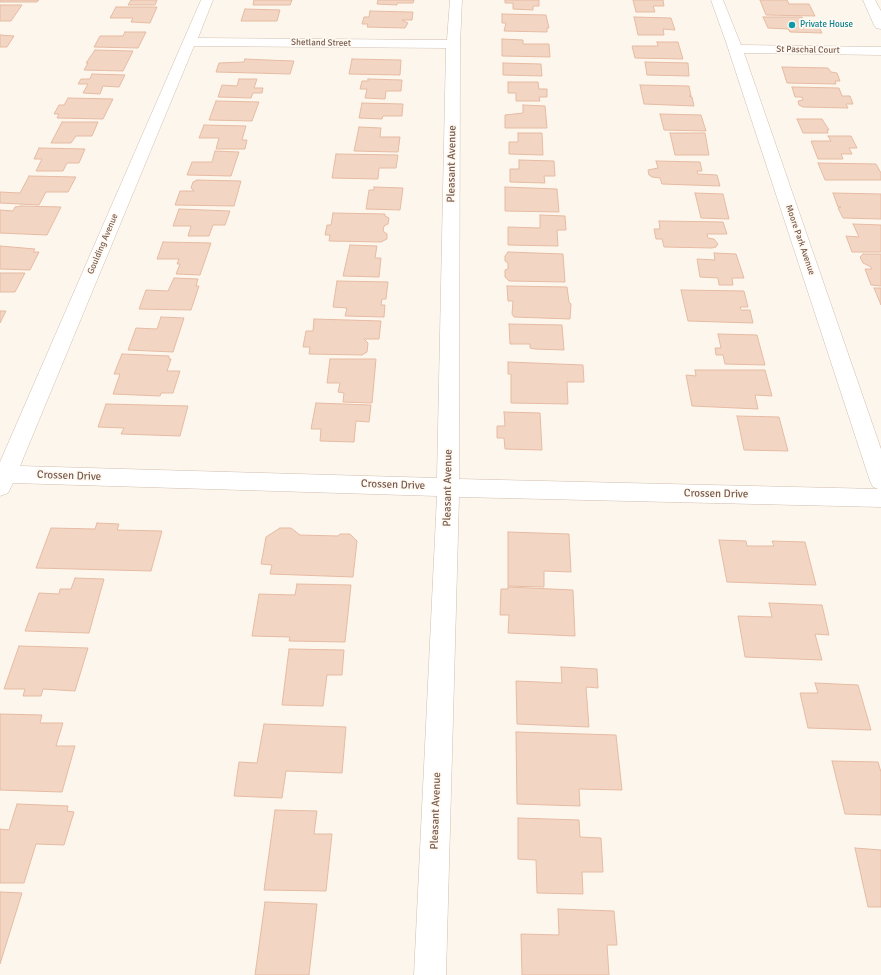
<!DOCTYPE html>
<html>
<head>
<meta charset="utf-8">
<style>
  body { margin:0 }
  canvas { display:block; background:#fdf6ec }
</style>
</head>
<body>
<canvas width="881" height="975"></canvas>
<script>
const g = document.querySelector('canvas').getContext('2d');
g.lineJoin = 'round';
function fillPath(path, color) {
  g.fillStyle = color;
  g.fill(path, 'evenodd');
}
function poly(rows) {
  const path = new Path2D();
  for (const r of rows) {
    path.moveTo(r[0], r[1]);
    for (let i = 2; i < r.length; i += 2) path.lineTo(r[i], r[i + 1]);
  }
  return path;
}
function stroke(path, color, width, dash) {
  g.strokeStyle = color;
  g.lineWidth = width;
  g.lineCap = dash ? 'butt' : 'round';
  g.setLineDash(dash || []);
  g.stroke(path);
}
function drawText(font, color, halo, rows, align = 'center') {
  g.font = font + ' Signika,sans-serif';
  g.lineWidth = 3.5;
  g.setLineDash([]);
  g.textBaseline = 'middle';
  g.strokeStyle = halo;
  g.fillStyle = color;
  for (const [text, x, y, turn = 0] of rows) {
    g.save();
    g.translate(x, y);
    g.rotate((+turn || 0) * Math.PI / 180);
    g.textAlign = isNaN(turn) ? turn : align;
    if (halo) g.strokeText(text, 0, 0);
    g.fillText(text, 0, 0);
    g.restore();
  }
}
const building = poly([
  [0,0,39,0,37,2,0,2,0,0],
  [131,0,157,0,155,5,128,5,131,0],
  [254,0,292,0,290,5,253,5,254,0],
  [378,0,414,0,413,3,397,3,397,5,377,4,378,0],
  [505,0,539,0,539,6,533,6,533,10,513,9,513,3,505,3,505,0],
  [633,0,663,0,664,6,653,6,655,12,636,12,633,0],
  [760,0,787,0,789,4,809,4,815,16,766,15,760,0],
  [0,5,22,5,11,21,0,21,0,5],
  [116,7,157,7,150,23,131,22,133,18,110,18,116,7],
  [245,9,280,10,277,21,241,21,245,9],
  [370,11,409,12,413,12,412,20,402,20,408,23,405,28,367,27,368,24,362,24,364,17,369,17,370,11],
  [502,14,546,15,549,28,547,28,547,32,504,31,506,23,502,23,502,14],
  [634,17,671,18,675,30,663,29,664,35,638,35,634,17],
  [763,17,802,17,804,21,816,21,822,33,790,32,788,29,768,28,763,17],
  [125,32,146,32,138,48,94,47,100,36,123,36,125,32],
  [0,35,14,36,7,47,0,47,0,35],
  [502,39,523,40,523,44,549,44,550,57,502,56,502,39],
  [657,42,678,42,683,59,635,58,632,46,658,46,657,42],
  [95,50,133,51,123,71,84,70,88,63,86,63,95,50],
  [245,59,267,60,294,61,290,74,216,72,219,63,244,62,245,59],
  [352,59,401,60,400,75,349,74,352,59],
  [645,62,688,63,689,76,647,75,645,62],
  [503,63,541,64,542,76,503,75,503,63],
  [782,67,828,68,831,72,837,73,840,81,835,81,836,84,787,83,782,67],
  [92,74,125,75,119,87,103,86,100,94,83,93,88,84,78,84,81,79,90,79,92,74],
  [239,79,257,79,254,88,263,88,262,93,253,93,251,98,218,97,222,85,237,86,239,79],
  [368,79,402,80,401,91,386,91,385,99,365,98,367,89,360,89,362,81,368,81,368,79],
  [508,82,538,82,539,89,547,89,547,97,539,97,540,101,516,101,516,93,508,93,508,82],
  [640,85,689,86,691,96,689,96,692,97,694,106,644,104,640,85],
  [792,87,839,88,842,96,850,96,853,104,846,104,848,108,803,107,799,105,798,101,803,100,802,97,795,97,792,87],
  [68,98,113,99,103,119,57,118,59,114,54,114,59,105,64,105,68,98],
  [216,101,259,102,252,121,209,120,216,101],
  [362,103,403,104,402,116,383,116,382,119,359,118,362,103],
  [523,105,545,106,547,128,505,128,505,115,523,113,523,105],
  [660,114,701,115,706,131,664,130,660,114],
  [797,119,822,119,829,130,827,130,828,133,803,133,797,119],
  [62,122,98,122,92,136,76,136,71,143,51,143,62,122],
  [204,125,246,126,242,140,247,140,245,149,216,149,219,138,199,138,204,125],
  [359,127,381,128,380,137,400,137,398,152,354,151,359,127],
  [518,133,542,133,543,155,509,154,509,142,518,142,518,133],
  [670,133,705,133,709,155,675,155,670,133],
  [828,136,851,136,857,148,849,148,852,154,841,154,843,159,818,159,811,141,831,141,828,136],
  [39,148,85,149,79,163,67,163,63,171,36,171,42,159,34,159,39,148],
  [215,151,239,152,231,176,187,175,192,162,212,162,215,151],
  [336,154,398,155,396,168,379,168,378,179,332,178,336,154],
  [519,160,554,161,555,176,544,176,545,183,510,182,510,169,519,169,519,160],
  [656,161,700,162,702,171,697,171,698,174,717,175,720,186,662,184,660,178,652,177,649,175,648,170,658,168,656,161],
  [818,163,876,164,881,173,881,180,825,180,818,163],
  [29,176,76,177,68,192,46,192,39,205,0,203,0,192,20,193,29,176],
  [197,180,241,181,234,206,175,205,180,191,194,191,191,188,193,182,197,180],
  [374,187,403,188,400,210,366,209,369,190,374,190,374,187],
  [505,187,557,189,559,212,505,211,505,187],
  [695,193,723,194,729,219,701,218,695,193],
  [833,193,881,194,881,219,843,218,838,208,841,207,838,207,833,193],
  [21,206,61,207,47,235,0,233,0,210,13,211,15,207,21,206],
  [179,209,230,211,225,225,213,225,209,236,188,236,191,226,173,226,179,209],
  [333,213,385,214,385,216,389,218,388,224,384,226,383,231,387,234,387,239,381,242,329,241,330,235,325,235,327,225,331,225,333,213],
  [540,215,565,216,566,230,557,230,558,246,508,245,508,227,540,228,540,215],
  [659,221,723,222,727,234,707,234,708,238,714,239,718,244,716,247,712,248,664,247,662,239,656,239,654,229,660,229,659,221],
  [853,224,881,225,881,252,852,252,846,236,859,237,853,224],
  [163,242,211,243,200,275,176,274,180,264,177,264,179,259,157,259,163,242],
  [350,245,377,246,375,258,381,258,379,277,343,276,350,245],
  [0,246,35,249,33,252,39,252,30,270,0,269,0,246],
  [508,252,563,254,565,282,509,281,505,277,505,270,508,269,508,263,505,261,505,256,508,252],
  [714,253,736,254,744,278,732,278,733,285,719,285,718,278,700,277,697,259,715,260,714,253],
  [863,254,881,254,881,286,871,285,865,269,872,269,871,267,863,263,860,257,863,254],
  [0,273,25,273,15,292,0,292,0,273],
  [174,278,198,279,196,286,199,286,191,310,139,309,146,290,168,291,174,278],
  [337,281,388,282,386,299,382,299,381,305,385,305,384,317,345,316,347,308,333,307,337,281],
  [507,286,567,287,569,302,571,304,570,319,514,317,512,314,513,301,508,301,507,286],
  [874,288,881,288,881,305,874,288],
  [681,290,744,291,748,307,740,307,741,310,750,310,753,323,688,321,681,290],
  [0,311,6,311,0,323,0,311],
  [161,317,184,318,173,352,128,350,136,328,157,329,161,317],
  [314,319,381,321,379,339,364,339,368,343,367,352,362,355,309,354,310,347,303,347,306,331,313,331,314,319],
  [509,324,562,325,564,350,535,349,530,348,530,344,510,344,509,324],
  [718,334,757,335,765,365,725,364,723,355,716,355,715,348,721,348,718,334],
  [122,354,169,356,169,359,171,359,167,371,180,371,173,393,161,393,160,396,113,394,120,374,114,374,122,354],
  [330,359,376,359,372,403,343,402,344,393,338,392,340,383,327,383,330,359],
  [508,362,583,365,584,382,567,382,568,404,511,403,511,374,508,374,508,362],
  [695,370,765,370,772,396,755,395,758,409,692,406,686,375,696,376,695,370],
  [316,403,371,405,369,422,356,421,354,442,320,441,321,429,311,429,316,403],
  [106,404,188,406,180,436,121,434,124,428,98,427,106,404],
  [504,412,540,413,542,450,505,449,504,438,497,438,497,426,505,426,504,412],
  [737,416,779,417,788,451,744,450,737,416],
  [97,523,119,524,117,530,162,531,151,571,36,568,51,528,95,529,97,523],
  [280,528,291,528,300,535,338,536,340,534,350,534,357,541,353,577,270,574,272,565,261,564,266,537,280,528],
  [508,532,569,534,571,572,544,571,544,587,508,586,508,532],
  [719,540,746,541,747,546,774,546,772,541,805,542,816,585,727,582,719,540],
  [75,578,104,579,89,633,25,631,39,593,59,594,60,589,71,589,75,578],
  [297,584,351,585,345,642,289,641,290,637,252,636,259,594,295,595,297,584],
  [508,587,573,590,575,636,508,633,509,615,500,615,501,589,508,589,508,587],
  [769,603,822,605,829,635,815,634,822,660,745,657,738,616,772,617,769,603],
  [19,646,88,648,75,691,43,689,41,696,23,696,25,689,4,689,19,646],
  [289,649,344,650,342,675,327,675,323,706,282,705,289,649],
  [561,667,597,669,598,688,586,687,589,727,517,724,516,681,562,683,561,667],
  [815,683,858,685,871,730,808,728,800,693,818,693,815,683],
  [0,714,42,715,40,723,63,723,56,746,75,746,62,792,0,790,0,714],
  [264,724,346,727,342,773,286,771,282,798,234,796,239,762,257,763,264,724],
  [516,732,616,735,622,790,579,789,580,806,517,804,516,732],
  [832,761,878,762,881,772,881,815,845,814,832,761],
  [17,804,68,806,67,811,74,812,64,845,36,844,24,883,0,883,0,829,9,830,17,804],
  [275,810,317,811,314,834,332,834,326,891,264,890,275,810],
  [518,818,579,820,580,837,601,838,603,872,582,872,583,894,537,893,536,860,518,859,518,818],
  [855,848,881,850,881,907,868,907,855,848],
  [0,892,22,893,0,964,0,892],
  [265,902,317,904,309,975,255,975,265,902],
  [558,909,614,911,617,945,607,945,609,975,522,975,521,934,559,935,558,909]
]);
fillPath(building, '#f3d5c3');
stroke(building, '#e6bba3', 1);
const minor = poly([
  [201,0,213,0,198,38,447,40,450,0,462,0,460,44,459,479,878,489,873,487,870,481,726,42,711,0,723,0,741,45,881,47,881,55,744,53,881,449,881,507,459,497,446,975,414,975,437,496,13,483,8,493,0,496,0,462,201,0],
  [194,46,446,48,437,478,20,466,194,46],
  [863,0,875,0,881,11,881,29,876,28,874,25,863,0]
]);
stroke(minor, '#d1beb0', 1);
fillPath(minor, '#fff');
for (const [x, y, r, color] of [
  [792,25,4,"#0f9aa8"]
]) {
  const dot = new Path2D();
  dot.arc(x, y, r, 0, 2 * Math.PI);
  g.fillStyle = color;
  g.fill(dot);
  stroke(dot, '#fffaf3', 1.5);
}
drawText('9px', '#0d838f', '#fffaf3', [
  ["Private House",800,25]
], 'left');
drawText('9px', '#7a5c4d', '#fffaf3', [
  ["Shetland Street",321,43,1],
  ["St Paschal Court",808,50,1],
  ["Moore Park Avenue",800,240,71],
  ["Goulding Avenue",103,244,-67]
]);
drawText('11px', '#7a5c4d', '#fffaf3', [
  ["Pleasant Avenue",452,164,-89],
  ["Crossen Drive",69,476,2],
  ["Crossen Drive",393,485,2],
  ["Pleasant Avenue",448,488,-89],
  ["Crossen Drive",716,494,1],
  ["Pleasant Avenue",436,811,-88]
]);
</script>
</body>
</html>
